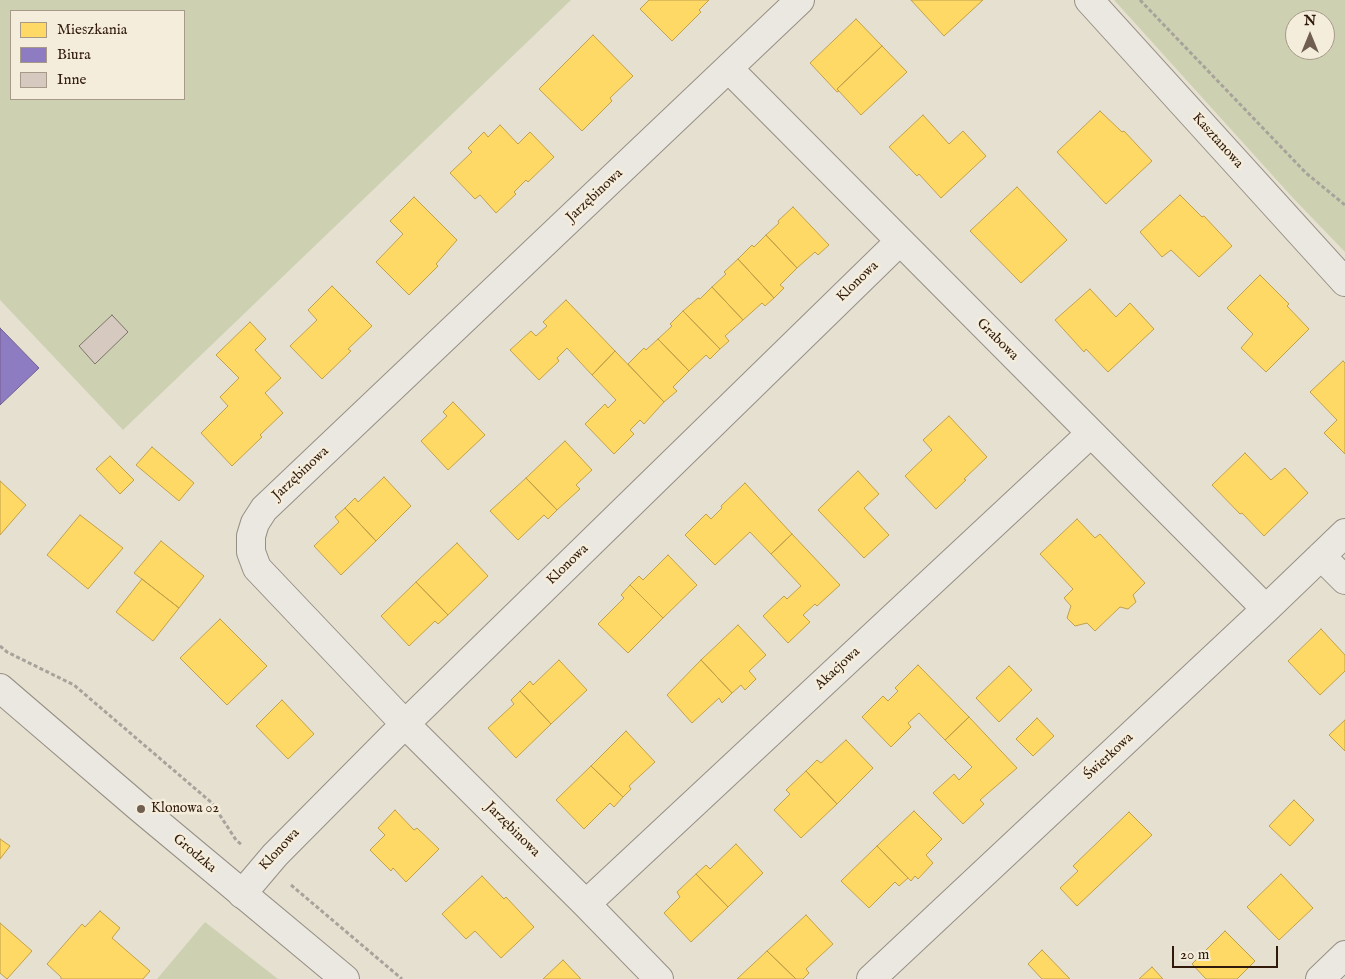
<!DOCTYPE html>
<html>
<head>
<meta charset="utf-8">
<style>
  body { margin:0 }
  #map { position:relative; width:1345px; height:979px; overflow:hidden; background:#e6e0d1; font-family:"IM FELL English",serif }
  canvas { display:block }
  .legend { position:absolute; left:10px; top:10px; width:175px; height:90px; box-sizing:border-box; background:#f4eddc; border:1px solid #a69988; margin:0; padding:6px 9px; list-style:none; font-size:15px; color:#311a0a }
  .legend li { display:flex; align-items:center; gap:10px; height:25px }
  .legend b { width:25px; border:1px solid #a69988 }
  .north { position:absolute; left:1285px; top:10px; width:50px; height:50px; box-sizing:border-box; background:#f4eddc; border:1px solid #a69988; border-radius:50%; rotate:0deg; font-size:14px; font-weight:700; line-height:20px; text-align:center; color:#311a0a }
  .north::after { content:''; display:block; margin:auto; width:18px; height:22px; background:#705f50; clip-path:polygon(50% 0,100% 100%,50% 72%,0 100%) }
  .scale { position:absolute; left:1172px; top:946px; width:106px; height:22px; box-sizing:border-box; border:2px solid #311a0a; border-top:0; padding-left:6px; font-size:15px; line-height:18px; white-space:nowrap; color:#311a0a; -webkit-text-stroke:4px #f4eddc; paint-order:stroke }
</style>
</head>
<body>
<div id="map">
<canvas width="1345" height="979"></canvas>
<ul class="legend">
<li><b style="height:14px;background:#ffd966"></b>Mieszkania</li>
<li><b style="height:14px;background:#8e7cc3"></b>Biura</li>
<li><b style="height:14px;background:#d6c9bf"></b>Inne</li>
</ul>
<div class="north">N</div>
<div class="scale">20 m</div>
</div>
<script>
const g = document.querySelector('canvas').getContext('2d');
g.lineJoin = 'round';
function fillPath(path, color) {
  g.fillStyle = color;
  g.fill(path, 'evenodd');
}
function poly(rows) {
  const path = new Path2D();
  for (const r of rows) {
    path.moveTo(r[0], r[1]);
    for (let i = 2; i < r.length; i += 2) path.lineTo(r[i], r[i + 1]);
  }
  return path;
}
function stroke(path, color, width, dash) {
  g.strokeStyle = color;
  g.lineWidth = width;
  g.lineCap = dash ? 'butt' : 'round';
  g.setLineDash(dash || []);
  g.stroke(path);
}
function drawText(font, color, halo, rows, align = 'center') {
  g.font = font + ' "IM FELL English",serif';
  g.lineWidth = 5;
  g.setLineDash([]);
  g.textBaseline = 'middle';
  g.strokeStyle = halo;
  g.fillStyle = color;
  for (const [text, x, y, turn = 0] of rows) {
    g.save();
    g.translate(x, y);
    g.rotate((+turn || 0) * Math.PI / 180);
    g.textAlign = isNaN(turn) ? turn : align;
    if (halo) g.strokeText(text, 0, 0);
    g.fillText(text, 0, 0);
    g.restore();
  }
}
fillPath(poly([
  [0,0,571,0,123,430,0,300],
  [11,11,184,11,184,99,11,99],
  [1114,0,1345,0,1345,252,1293,198],
  [1295,20,1325,20,1325,50,1295,50],
  [205,922,278,979,157,979]
]), '#cdd1b1');
const homes = poly([
  [649,0,709,0,699,10,701,12,672,41,640,9,649,0],
  [911,0,983,0,944,36,911,0],
  [856,19,882,46,837,89,839,91,837,92,810,63,856,19],
  [593,35,633,76,610,98,612,101,582,131,539,89,593,35],
  [882,46,907,72,861,115,837,89,882,46],
  [1100,111,1122,132,1124,131,1152,161,1106,204,1057,152,1100,111],
  [923,115,949,144,963,131,986,156,941,198,919,174,917,176,889,147,923,115],
  [500,125,518,144,530,132,554,157,528,182,526,180,514,192,516,194,496,213,480,195,475,199,450,173,472,152,468,148,484,132,488,137,500,125],
  [1017,187,1067,240,1021,283,970,231,1017,187],
  [1180,195,1202,217,1204,216,1232,246,1199,277,1171,250,1162,257,1140,232,1180,195],
  [414,197,457,240,436,264,438,266,409,295,376,262,403,234,390,221,414,197],
  [793,207,829,245,818,255,815,252,797,268,766,235,779,223,778,221,793,207],
  [766,235,797,268,780,285,784,288,774,298,738,259,752,245,754,247,766,235],
  [738,259,774,298,765,306,762,303,743,320,712,287,726,274,724,272,738,259],
  [1260,275,1289,304,1287,306,1309,329,1266,372,1241,348,1253,334,1227,308,1260,275],
  [332,286,372,326,348,349,351,351,322,379,290,346,317,320,308,310,332,286],
  [712,287,743,320,725,336,729,341,720,349,683,311,698,298,700,299,712,287],
  [1090,289,1116,317,1130,303,1154,329,1108,372,1086,349,1084,352,1055,320,1090,289],
  [566,300,615,351,592,375,567,348,557,358,559,361,539,380,510,350,531,331,536,336,547,326,543,322,566,300],
  [683,311,720,349,710,359,706,355,689,371,658,339,672,326,670,324,683,311],
  [250,322,266,339,255,350,281,378,265,393,283,413,260,435,262,437,232,466,201,433,228,406,220,397,239,378,216,355,250,322],
  [658,339,689,371,673,387,677,391,664,402,628,364,644,348,646,350,658,339],
  [615,351,664,402,644,424,640,420,630,430,634,434,614,454,585,424,605,404,608,408,616,400,592,375,615,351],
  [1343,361,1345,363,1345,454,1324,433,1337,420,1310,392,1343,361],
  [453,402,485,435,448,470,421,441,447,416,443,412,453,402],
  [949,416,987,457,964,479,966,480,936,509,905,476,932,450,923,440,949,416],
  [565,441,592,470,576,485,580,489,557,510,526,478,565,441],
  [152,447,194,483,179,501,136,465,152,447],
  [1245,453,1271,480,1285,468,1308,493,1264,536,1242,513,1240,514,1212,485,1245,453],
  [110,456,134,480,120,494,96,469,110,456],
  [858,471,879,494,864,508,889,535,864,558,818,510,858,471],
  [384,477,411,506,376,541,345,508,355,498,358,502,384,477],
  [526,478,557,510,548,519,544,515,518,540,490,511,526,478],
  [0,481,26,505,0,535,0,481],
  [745,483,792,534,771,554,750,532,715,565,685,535,706,514,711,519,722,508,721,506,745,483],
  [345,508,376,541,341,575,314,546,339,522,335,517,345,508],
  [80,515,123,548,88,589,47,555,80,515],
  [1077,519,1095,538,1100,534,1145,583,1133,595,1136,602,1128,609,1120,607,1095,631,1087,623,1075,626,1067,618,1071,606,1064,598,1073,589,1040,554,1077,519],
  [792,534,840,585,817,606,815,604,803,615,810,622,788,643,763,616,784,596,787,599,801,586,771,554,792,534],
  [161,541,204,576,179,608,134,573,161,541],
  [457,543,488,576,448,615,416,582,457,543],
  [668,555,697,585,663,618,630,585,639,576,643,580,668,555],
  [142,579,179,608,153,641,116,612,142,579],
  [416,582,448,615,438,624,435,621,409,646,381,616,416,582],
  [630,585,663,618,628,653,598,624,624,598,621,595,630,585],
  [220,619,267,666,227,705,180,658,220,619],
  [738,625,766,655,749,671,756,679,745,690,741,685,732,693,701,660,738,625],
  [1321,629,1345,655,1345,671,1320,695,1288,661,1321,629],
  [559,660,587,690,551,724,520,691,530,681,533,685,559,660],
  [701,660,732,693,722,703,719,698,692,723,667,695,701,660],
  [918,665,969,717,945,740,919,713,908,723,911,727,891,747,862,717,883,696,888,701,898,691,895,688,918,665],
  [1009,666,1032,690,999,722,976,698,1009,666],
  [520,691,551,724,516,758,488,728,514,704,511,700,520,691],
  [282,700,314,734,288,759,256,726,282,700],
  [969,717,1017,768,980,800,984,804,963,824,933,793,954,774,959,780,972,767,945,740,969,717],
  [1037,718,1054,736,1033,756,1016,739,1037,718],
  [1345,720,1345,751,1329,735,1345,720],
  [626,731,655,762,629,786,631,789,623,797,591,766,626,731],
  [846,740,873,768,837,804,806,771,817,760,821,763,846,740],
  [591,766,623,797,614,807,610,803,584,829,556,800,591,766],
  [806,771,837,804,801,838,774,810,790,794,786,790,806,771],
  [1294,800,1314,820,1290,846,1269,826,1294,800],
  [395,810,414,830,417,828,439,849,406,882,393,868,391,871,370,850,385,835,378,828,395,810],
  [914,811,942,839,926,855,933,863,918,879,915,876,911,881,877,846,914,811],
  [1129,812,1152,835,1077,906,1060,888,1078,871,1073,866,1129,812],
  [0,839,10,846,0,859,0,839],
  [736,844,763,873,728,907,696,874,706,865,710,869,736,844],
  [877,846,908,878,899,886,895,882,869,908,841,881,877,846],
  [696,874,728,907,691,942,664,913,680,897,677,892,696,874],
  [1281,874,1313,908,1279,940,1247,907,1281,874],
  [482,876,504,899,506,897,534,927,501,958,475,931,466,939,442,914,482,876],
  [100,911,120,928,112,938,150,971,143,979,61,979,61,977,47,964,82,924,85,927,100,911],
  [806,915,833,944,806,969,809,973,803,979,796,979,767,951,806,915],
  [0,923,32,951,7,979,0,973,0,923],
  [1225,931,1255,961,1237,979,1206,979,1192,964,1225,931],
  [1042,950,1070,979,1042,979,1028,964,1042,950],
  [767,951,796,979,737,979,767,951],
  [563,960,581,979,543,979,563,960],
  [1152,967,1163,979,1139,979,1152,967]
]);
fillPath(homes, '#ffd966');
stroke(homes, '#c1a04a', 1);
const offices = poly([
  [0,328,39,368,0,405,0,328]
]);
fillPath(offices, '#8e7cc3');
stroke(offices, '#725f8c', 1);
const building = poly([
  [112,315,128,332,95,364,79,346,112,315]
]);
fillPath(building, '#d6c9bf');
stroke(building, '#7b746b', 1);
const minor = poly([
  [1089,0,1345,282],
  [729,69,1266,609],
  [1321,556,1345,580],
  [242,894,275,855,405,724,899,242],
  [586,904,1090,434],
  [659,979,586,904,405,724,257,568,251,552,251,536,255,523,264,509,800,0],
  [871,979,1266,609,1345,533],
  [1320,979,1345,955]
]);
const tertiary = poly([
  [0,688,141,809,345,979]
]);
stroke(minor, '#968f85', 30);
stroke(tertiary, '#968f85', 30);
stroke(poly([
  [1140,0,1306,173,1345,205],
  [0,646,7,652,74,685,212,803,236,840,242,845],
  [291,885,402,979]
]), '#a7a39b', 3, [4, 2.5]);
stroke(minor, '#ebe8e1', 28);
stroke(tertiary, '#ebe8e1', 28);
for (const [x, y, r, color] of [
  [141,809,5,"#705f50"]
]) {
  const dot = new Path2D();
  dot.arc(x, y, r, 0, 2 * Math.PI);
  g.fillStyle = color;
  g.fill(dot);
  stroke(dot, '#f4eddc', 2);
}
drawText('14px', '#311a0a', '#f4eddc', [
  ["Kasztanowa",1217,141,48],
  ["Jarzębinowa",595,196,-43],
  ["Klonowa",858,282,-44],
  ["Grabowa",997,340,45],
  ["Jarzębinowa",301,474,-43],
  ["Klonowa",568,565,-44],
  ["Akacjowa",838,669,-43],
  ["Świerkowa",1109,757,-43],
  ["Jarzębinowa",512,830,45],
  ["Klonowa",280,850,-47],
  ["Grodzka",194,854,40]
]);
drawText('14px', '#311a0a', '#f4eddc', [
  ["Klonowa 02",151,809]
], 'left');
</script>
</body>
</html>
